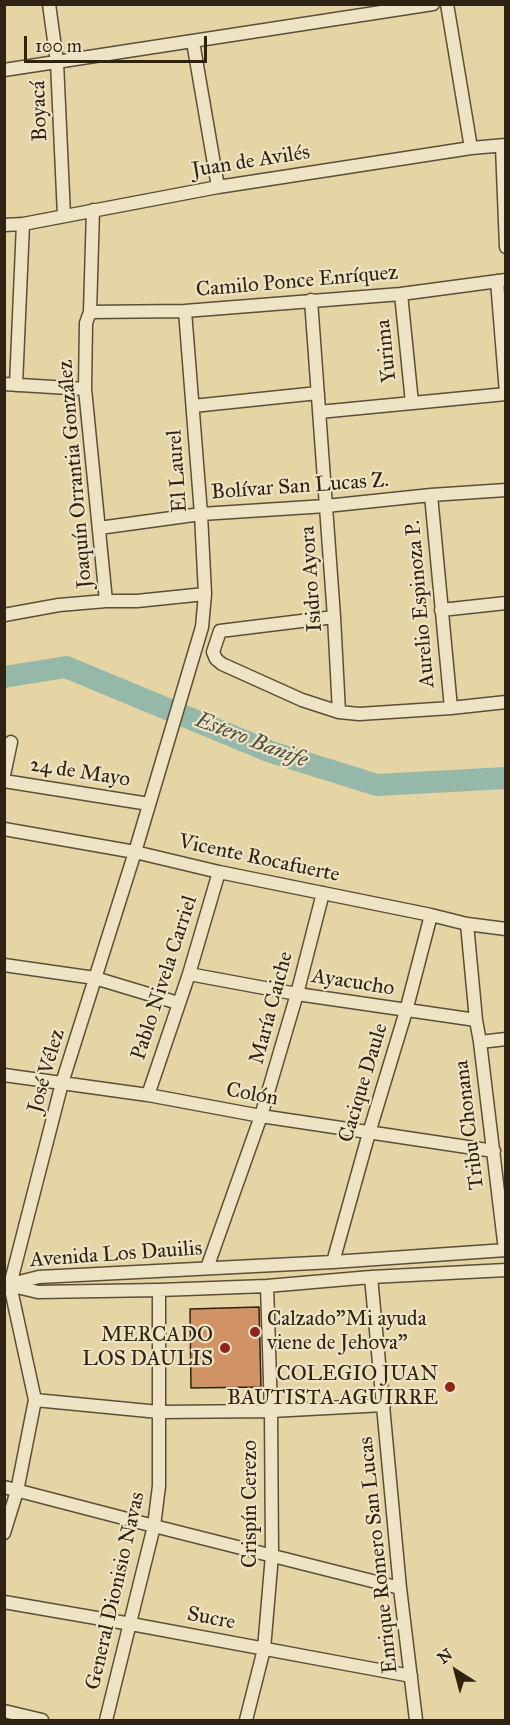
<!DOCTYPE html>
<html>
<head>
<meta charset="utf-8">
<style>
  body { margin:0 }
  #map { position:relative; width:510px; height:1725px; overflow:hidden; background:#e5d4a4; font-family:"IM FELL Great Primer",serif }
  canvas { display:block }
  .frame { position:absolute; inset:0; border:6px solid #2f2213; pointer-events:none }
  .north { position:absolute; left:426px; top:1641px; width:60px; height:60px; -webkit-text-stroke:4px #eee3c4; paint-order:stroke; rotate:324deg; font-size:16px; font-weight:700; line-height:24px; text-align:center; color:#2f2213 }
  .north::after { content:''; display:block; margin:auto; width:21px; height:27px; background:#2f2213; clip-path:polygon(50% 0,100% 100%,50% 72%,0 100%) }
  .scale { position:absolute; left:24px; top:36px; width:183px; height:27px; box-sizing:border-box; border:3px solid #2f2213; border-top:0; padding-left:8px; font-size:18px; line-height:21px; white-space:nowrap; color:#2f2213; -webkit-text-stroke:4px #eee3c4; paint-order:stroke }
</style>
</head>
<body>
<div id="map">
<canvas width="510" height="1725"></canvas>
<div class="frame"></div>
<div class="north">N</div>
<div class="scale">100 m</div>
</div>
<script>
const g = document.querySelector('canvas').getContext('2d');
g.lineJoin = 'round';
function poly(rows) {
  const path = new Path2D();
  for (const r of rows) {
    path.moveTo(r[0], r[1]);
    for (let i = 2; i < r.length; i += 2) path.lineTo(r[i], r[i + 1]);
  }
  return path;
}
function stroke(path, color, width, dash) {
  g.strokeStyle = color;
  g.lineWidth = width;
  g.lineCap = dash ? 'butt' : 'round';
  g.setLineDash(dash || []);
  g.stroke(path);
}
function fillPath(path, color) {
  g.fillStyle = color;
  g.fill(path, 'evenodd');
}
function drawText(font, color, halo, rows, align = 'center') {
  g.font = font + ' "IM FELL Great Primer",serif';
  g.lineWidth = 4.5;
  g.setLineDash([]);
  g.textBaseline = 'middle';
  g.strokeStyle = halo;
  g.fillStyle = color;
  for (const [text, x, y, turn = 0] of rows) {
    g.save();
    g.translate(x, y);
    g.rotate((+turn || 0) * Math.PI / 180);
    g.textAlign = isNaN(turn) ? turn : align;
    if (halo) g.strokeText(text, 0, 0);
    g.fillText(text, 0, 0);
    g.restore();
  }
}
stroke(poly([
  [4,677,66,667,271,752,377,785,506,778]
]), '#96b8a8', 22);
const building = poly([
  [259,1307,261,1387,191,1388,190,1309,259,1307]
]);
fillPath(building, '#d19366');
stroke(building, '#2f2213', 1.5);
const minor = poly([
  [49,4,57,62,64,216],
  [447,4,471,148],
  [193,42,218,187],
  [4,70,433,4],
  [502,146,506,247],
  [93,210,90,312,86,323,85,389,106,601],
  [4,225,23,224,218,187,471,148,506,145],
  [497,281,506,393],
  [401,294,412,403],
  [311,300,334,617,339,712],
  [90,312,185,311,401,294,506,280],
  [4,384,85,389],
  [16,385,23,224],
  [193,406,318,393],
  [319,412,506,394],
  [431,495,451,708],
  [99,528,201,514,326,506,431,495,506,490],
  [441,610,506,603],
  [4,615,59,605,106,601,137,601,205,594],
  [334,617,220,631,213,652,216,659,222,664,302,700,339,712,359,714,451,708,506,702],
  [4,775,11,742],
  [4,781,149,804],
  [4,829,135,852,219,872,431,915,467,924,506,929],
  [467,924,476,1020,480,1042,505,1250],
  [4,965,95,978,178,1003],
  [189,974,297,994,476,1020],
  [480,1042,506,1039],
  [4,1075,148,1095,261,1116,494,1151],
  [148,1095,189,974,219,872],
  [333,1262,369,1133,406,1011,431,915],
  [207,1268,261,1116,297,994,323,893],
  [371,1277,400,1588,416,1720],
  [4,1284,38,1292,159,1290,267,1286,371,1277,506,1270],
  [11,1284,39,1277,333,1262,506,1250],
  [35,1400,159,1412,271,1411,384,1405],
  [4,1487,154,1526,400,1588],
  [4,1533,17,1491,35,1400,10,1285,62,1083,135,852,202,627,205,594,201,514,185,311],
  [4,1602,131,1624,411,1676],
  [4,1711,42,1720],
  [106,1720,154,1526,159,1486,159,1290],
  [246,1720,264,1649,272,1555,271,1411,267,1286]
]);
stroke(minor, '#5c4e37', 15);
stroke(minor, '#eee3c4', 12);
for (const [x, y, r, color] of [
  [255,1332,6,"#8f2418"],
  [225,1348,6,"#8f2418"],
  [450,1387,6,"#8f2418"]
]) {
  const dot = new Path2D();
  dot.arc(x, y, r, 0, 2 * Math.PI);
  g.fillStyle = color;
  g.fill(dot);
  stroke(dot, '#eee3c4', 2);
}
drawText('21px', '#2f2213', '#eee3c4', [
  ["Boyacá",40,111,-92],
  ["Juan de Avilés",251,162,-9],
  ["Camilo Ponce Enríquez",297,282,-5],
  ["Yurima",387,351,-96],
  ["El Laurel",178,471,-94],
  ["Joaquín Orrantia González",76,474,-95],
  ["Bolívar San Lucas Z.",300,487,-4],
  ["Isidro Ayora",312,579,-94],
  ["Aurelio Espinoza P.",421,604,-95],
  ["24 de Mayo",80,773,9],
  ["Vicente Rocafuerte",259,859,12],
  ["Pablo Nivela Carriel",165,978,-72],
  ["Ayacucho",353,983,9],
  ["María Caiche",272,1008,-75],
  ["José Vélez",47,1071,-74],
  ["Cacique Daule",364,1083,-73],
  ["Colón",252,1095,10],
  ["Tribu Chonana",470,1125,-97],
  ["Avenida Los Dauilis",116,1255,-4],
  ["Crispín Cerezo",251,1504,-90],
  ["Enrique Romero San Lucas",379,1555,-96],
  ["General Dionisio Navas",116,1591,-77],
  ["Sucre",211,1619,11]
]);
drawText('21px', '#2f2213', '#eee3c4', [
  ["Calzado\"Mi ayuda",267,1320,"left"],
  ["viene de Jehova\"",267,1344,"left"],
  ["MERCADO",213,1336],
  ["LOS DAULIS",213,1360],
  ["COLEGIO JUAN",438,1375],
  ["BAUTISTA AGUIRRE",438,1399]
], 'right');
drawText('italic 22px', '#4e4f40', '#eee3c4', [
  ["Estero Banife",251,741,21]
]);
</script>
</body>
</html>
